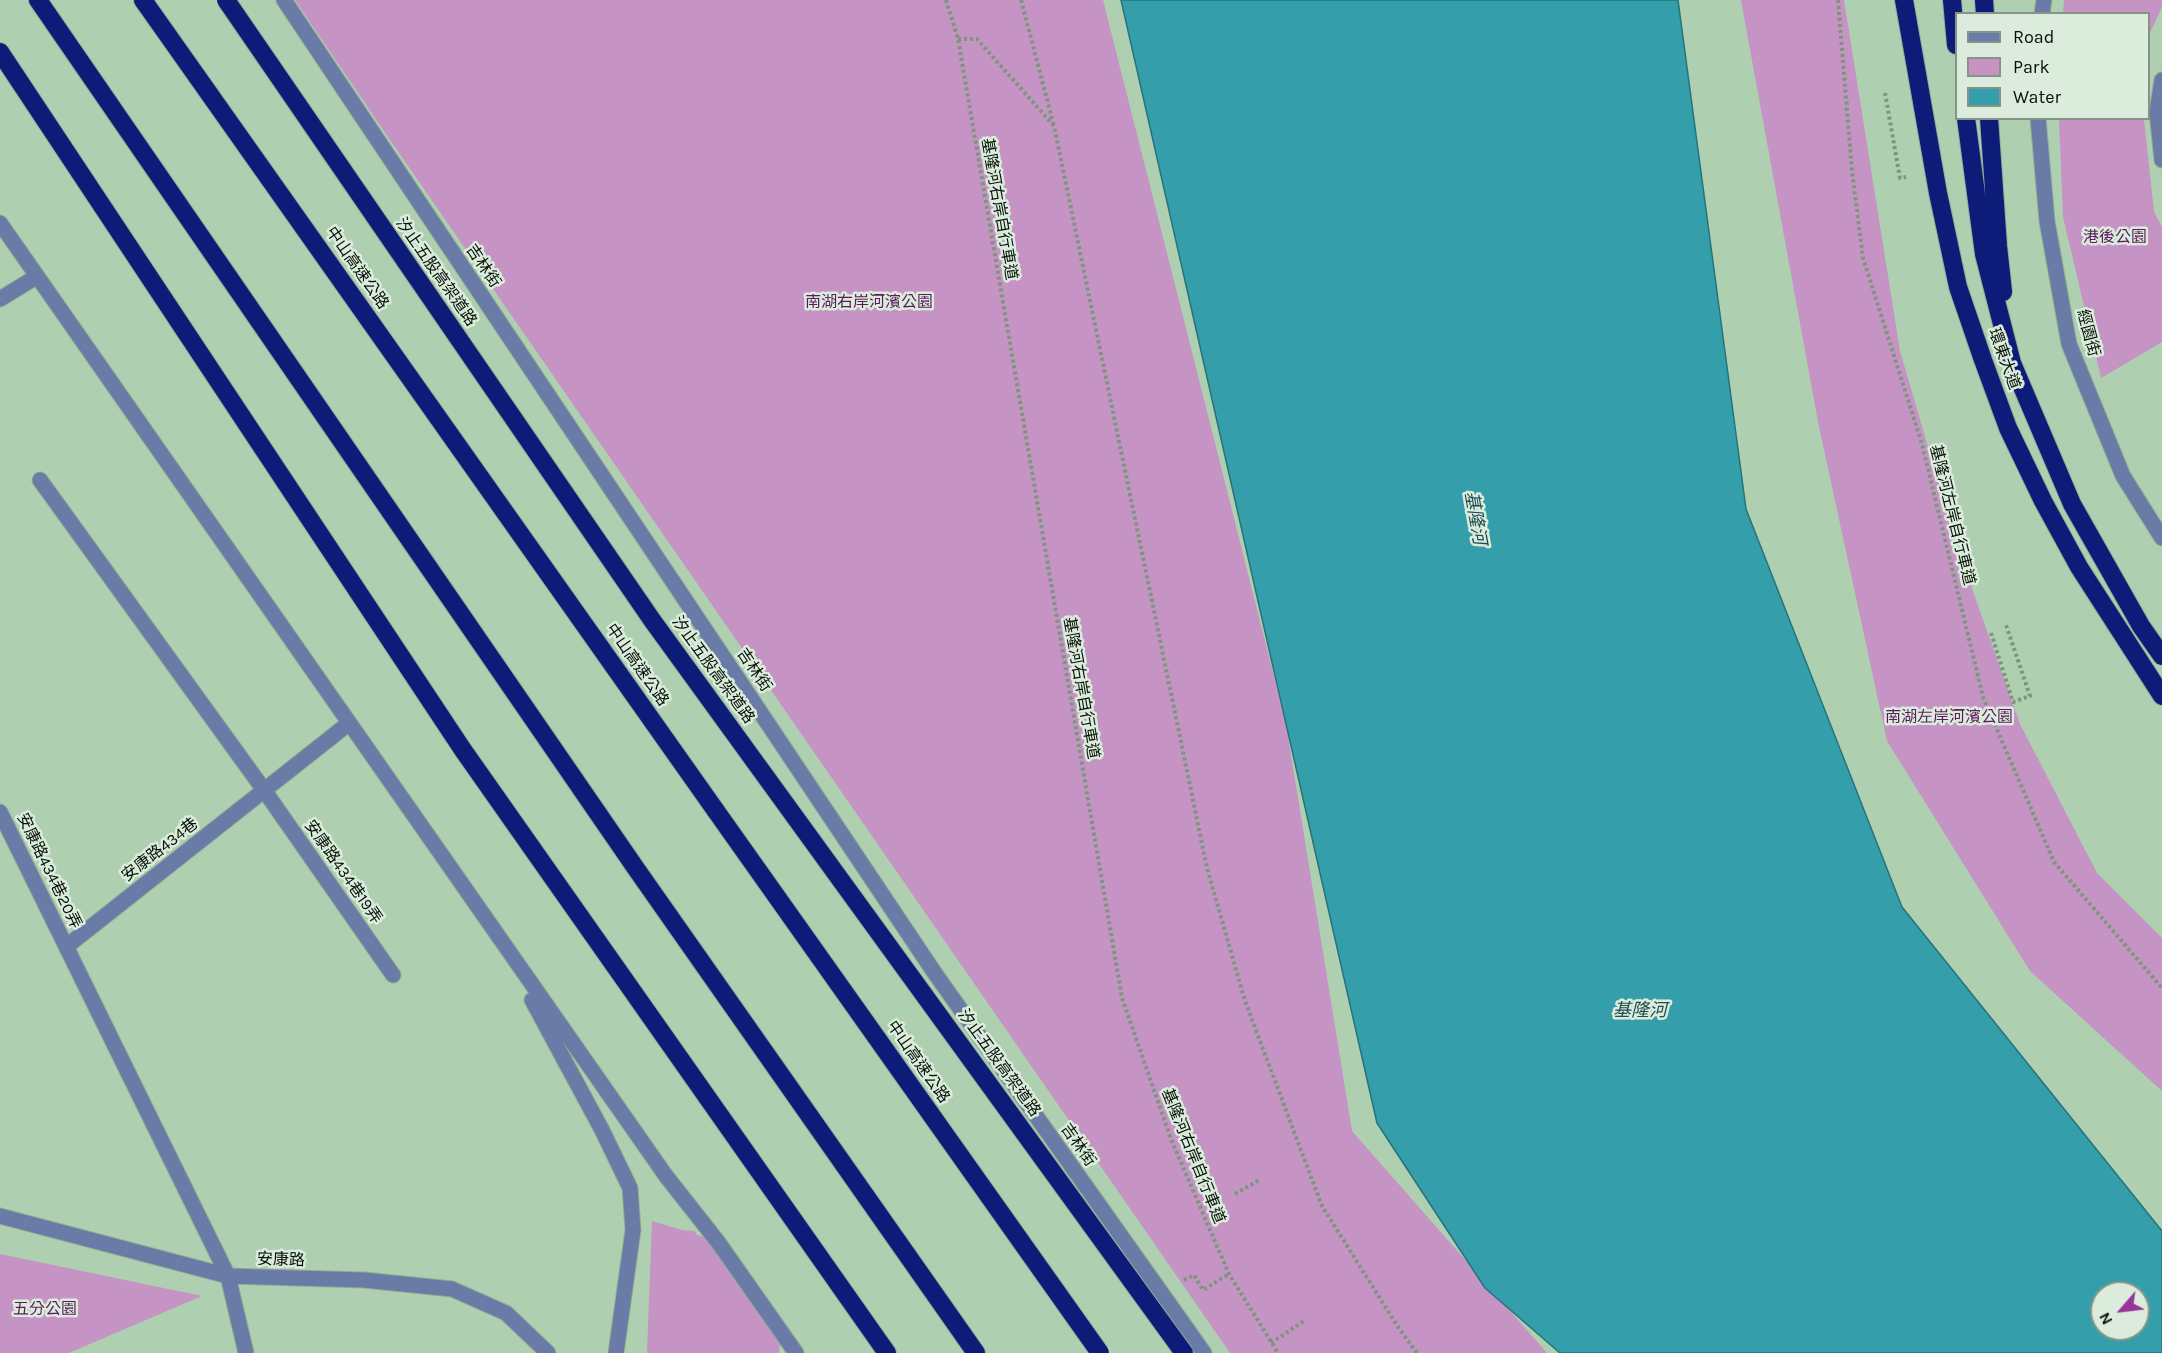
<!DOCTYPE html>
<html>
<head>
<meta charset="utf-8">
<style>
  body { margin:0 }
  #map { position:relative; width:2162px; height:1353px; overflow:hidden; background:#afcfb1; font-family:Karla,sans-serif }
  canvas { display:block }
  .legend { position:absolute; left:1955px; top:12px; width:195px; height:108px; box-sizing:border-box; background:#dbebdc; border:2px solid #869487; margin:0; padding:8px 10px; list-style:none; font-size:18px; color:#061107 }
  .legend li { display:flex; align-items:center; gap:12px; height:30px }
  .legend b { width:30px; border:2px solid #869487 }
  .north { position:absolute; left:2090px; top:1281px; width:60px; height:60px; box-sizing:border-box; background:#dbebdc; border:2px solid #869487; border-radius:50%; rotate:242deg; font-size:16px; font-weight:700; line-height:24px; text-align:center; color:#061107 }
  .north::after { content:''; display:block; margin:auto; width:21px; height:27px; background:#98349a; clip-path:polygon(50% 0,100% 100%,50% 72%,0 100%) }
</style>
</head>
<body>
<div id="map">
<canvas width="2162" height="1353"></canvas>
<ul class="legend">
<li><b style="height:8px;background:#697ba6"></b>Road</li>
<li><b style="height:16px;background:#c593c4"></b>Park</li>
<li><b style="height:16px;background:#349eab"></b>Water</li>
</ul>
<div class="north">N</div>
</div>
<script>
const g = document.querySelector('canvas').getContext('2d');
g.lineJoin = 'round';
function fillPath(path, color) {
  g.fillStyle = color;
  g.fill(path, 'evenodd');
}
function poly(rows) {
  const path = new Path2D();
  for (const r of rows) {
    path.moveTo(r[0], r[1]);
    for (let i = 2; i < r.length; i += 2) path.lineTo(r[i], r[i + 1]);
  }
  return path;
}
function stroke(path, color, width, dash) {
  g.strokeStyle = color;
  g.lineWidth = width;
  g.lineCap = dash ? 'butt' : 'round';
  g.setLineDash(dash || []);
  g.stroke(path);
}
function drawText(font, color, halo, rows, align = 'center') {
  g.font = font + ' Karla,"Noto Sans TC",sans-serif';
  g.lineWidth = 5;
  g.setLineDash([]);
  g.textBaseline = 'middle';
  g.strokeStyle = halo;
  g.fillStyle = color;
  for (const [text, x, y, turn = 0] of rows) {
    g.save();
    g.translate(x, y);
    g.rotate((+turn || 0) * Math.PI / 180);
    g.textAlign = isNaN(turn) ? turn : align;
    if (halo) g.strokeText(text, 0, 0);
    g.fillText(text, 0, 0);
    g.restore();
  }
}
fillPath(poly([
  [295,0,1103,0,1286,724,1352,1131,1547,1353,1230,1353,390,140],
  [1741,0,1844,0,1900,351,1957,546,2020,724,2097,873,2162,938,2162,1091,2030,971,1887,741,1818,422],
  [2064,0,2162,0,2162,7,2149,35,2148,14,2063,13],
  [2059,119,2144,119,2154,212,2162,227,2162,342,2101,378,2063,217],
  [652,1221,682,1230,694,1231,697,1235,709,1238,774,1336,780,1345,779,1353,647,1353],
  [0,1254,202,1296,69,1353,0,1353]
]), '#c593c4');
const water = poly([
  [1121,0,1678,0,1746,509,1902,907,2162,1231,2162,1353,1560,1353,1485,1288,1377,1123,1121,0],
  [2102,1293,2138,1293,2138,1329,2102,1329,2102,1293]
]);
fillPath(water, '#349eab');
stroke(water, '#26747a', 1.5);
const minor = poly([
  [284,0,934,972,1204,1353],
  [2042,14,2044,0],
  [2162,80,2157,112,2162,160],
  [2038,118,2047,221,2069,344,2123,476,2162,538],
  [0,223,666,1176,718,1242,796,1353],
  [0,299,36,277],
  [40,480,264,790,393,975],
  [0,812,228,1276,246,1353],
  [67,946,348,724],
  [532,1000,602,1130,630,1188,633,1230,616,1353],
  [0,1216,228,1276,364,1280,452,1289,506,1313,548,1353]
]);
const highway = poly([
  [38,0,637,870,976,1353],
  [143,0,716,811],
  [1904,0,1938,193,1958,287,1983,360,2008,428,2043,501,2079,567,2162,696],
  [1952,0,1956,45],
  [1984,0,1985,14],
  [0,52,463,750,887,1353],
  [1966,118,1984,254,2012,363,2072,504,2141,626,2162,656],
  [1989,118,1998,246,2003,292]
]);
stroke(minor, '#91ad92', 17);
stroke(highway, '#91ad92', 20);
stroke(poly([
  [946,0,958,39,1122,998,1171,1139,1229,1274,1278,1353],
  [1021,0,1054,126],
  [1838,0,1852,171,1863,258,1922,444,1983,697,2054,862,2162,988],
  [958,39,977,39,1054,126,1207,868,1245,1001,1322,1206,1398,1327,1417,1353],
  [1885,93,1900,178,1906,177],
  [1991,633,2013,702,2030,696,2006,625],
  [1235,1194,1259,1180],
  [1184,1280,1194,1275,1203,1290,1229,1274],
  [1271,1343,1304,1321]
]), '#7c957d', 4, [3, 3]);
stroke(minor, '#697ba6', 15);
stroke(highway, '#0d1b79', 18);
const highwayBridge = poly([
  [226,0,652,620,1184,1353],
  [716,811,1100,1353]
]);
stroke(highwayBridge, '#91ad92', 20, []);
stroke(highwayBridge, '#0d1b79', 18);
drawText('16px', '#061107', '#dbebdc', [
  ["基隆河右岸自行車道",999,209,80],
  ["吉林街",483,266,56],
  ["中山高速公路",357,268,55],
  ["汐止五股高架道路",436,272,55],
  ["經園街",2088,333,75],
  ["環東大道",2004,359,70],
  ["基隆河左岸自行車道",1952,515,76],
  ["中山高速公路",637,665,55],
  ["汐止五股高架道路",713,670,54],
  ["吉林街",754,670,56],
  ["基隆河右岸自行車道",1081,688,80],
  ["安康路434巷",160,850,-38],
  ["安康路434巷20弄",49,871,64],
  ["安康路434巷19弄",343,872,55],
  ["中山高速公路",918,1062,55],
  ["汐止五股高架道路",999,1063,54],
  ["吉林街",1078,1145,55],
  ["基隆河右岸自行車道",1193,1156,68],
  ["安康路",281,1260,2]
]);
drawText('16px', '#5a1a5b', '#dbebdc', [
  ["港後公園",2115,237],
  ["南湖右岸河濱公園",869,302],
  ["南湖左岸河濱公園",1949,717],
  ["五分公園",45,1309]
]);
drawText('italic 18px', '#1f4c52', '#dbebdc', [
  ["基隆河",1475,518,80],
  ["基隆河",1640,1011]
]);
</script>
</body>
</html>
